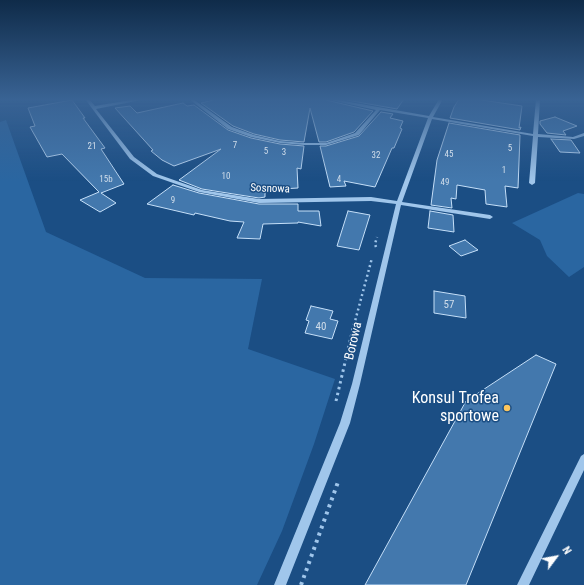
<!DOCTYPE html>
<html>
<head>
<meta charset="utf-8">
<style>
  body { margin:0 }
  #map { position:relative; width:584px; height:585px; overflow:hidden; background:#1b4e84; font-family:"Roboto Condensed",sans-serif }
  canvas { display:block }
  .north { position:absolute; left:536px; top:537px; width:40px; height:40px; -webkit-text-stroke:3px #1b4e84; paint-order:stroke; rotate:58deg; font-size:11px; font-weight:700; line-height:16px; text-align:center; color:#fff }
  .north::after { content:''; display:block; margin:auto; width:14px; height:18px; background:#fff; clip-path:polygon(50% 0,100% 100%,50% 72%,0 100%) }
</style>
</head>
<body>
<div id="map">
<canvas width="584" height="585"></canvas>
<div class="north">N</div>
</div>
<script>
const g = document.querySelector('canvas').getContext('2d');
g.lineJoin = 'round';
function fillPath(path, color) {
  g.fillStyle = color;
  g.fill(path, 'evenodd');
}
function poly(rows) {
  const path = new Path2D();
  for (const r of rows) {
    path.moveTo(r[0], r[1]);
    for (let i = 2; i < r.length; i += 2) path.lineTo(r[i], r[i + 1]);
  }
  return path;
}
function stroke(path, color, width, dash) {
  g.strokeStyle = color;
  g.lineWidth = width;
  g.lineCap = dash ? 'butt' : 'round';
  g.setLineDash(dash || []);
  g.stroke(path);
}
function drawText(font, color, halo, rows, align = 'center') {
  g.font = font + ' "Roboto Condensed",sans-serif';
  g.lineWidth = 3;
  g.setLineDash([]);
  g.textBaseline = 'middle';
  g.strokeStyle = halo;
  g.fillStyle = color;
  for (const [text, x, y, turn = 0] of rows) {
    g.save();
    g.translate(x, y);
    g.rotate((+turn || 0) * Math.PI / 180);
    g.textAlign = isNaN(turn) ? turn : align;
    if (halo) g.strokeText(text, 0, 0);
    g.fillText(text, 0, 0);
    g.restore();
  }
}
fillPath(poly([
  [6,120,46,232,145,278,262,279,248,349,335,379,314,444,282,531,257,585,0,585,0,122],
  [578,193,584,194,584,267,569,277,547,256,540,240,512,223]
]), '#2a66a1');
const building = poly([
  [218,99,325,99,326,100,373,111,354,132,326,142,319,142,310,108,304,142,280,140,254,134,233,126,201,103,218,99],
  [341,99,404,99,397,109,341,99],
  [459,99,475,99,522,106,519,128,521,127,520,130,450,118,454,107,459,99],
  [72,100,85,118,83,118,105,148,101,149,124,184,101,193,116,203,100,212,80,200,99,192,62,154,47,157,30,127,35,126,28,108,72,100],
  [183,103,187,106,194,105,228,130,251,138,280,144,304,146,301,169,297,168,298,188,265,190,265,197,259,198,202,189,179,180,221,149,174,166,162,160,151,151,153,150,115,108,130,106,137,113,183,103],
  [381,112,393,114,390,118,403,121,400,128,402,129,394,148,392,148,375,187,344,181,346,186,330,187,320,146,326,146,359,136,381,112],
  [555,117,577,126,563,131,566,135,547,133,540,124,540,121,555,117],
  [449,123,520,135,518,188,505,186,507,207,486,204,485,190,457,185,456,199,451,198,452,208,431,205,437,160,449,123],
  [551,139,571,140,580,153,560,152,551,139],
  [173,185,199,193,259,204,298,204,298,211,319,211,321,226,298,222,298,223,263,224,260,239,237,238,244,222,230,221,195,213,194,215,147,204,173,185],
  [348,211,370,215,359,250,337,246,348,211],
  [430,211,453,215,454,232,428,228,430,211],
  [465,240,478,250,461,256,449,246,465,240],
  [434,291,465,296,466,318,434,313,434,291],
  [311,306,333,311,330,319,338,321,332,339,305,333,309,321,306,320,311,306],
  [536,355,556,364,466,585,365,585,466,401,536,355]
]);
fillPath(building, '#4378ad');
stroke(building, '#c5dff8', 1);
stroke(poly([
  [376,247,375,244,377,237],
  [354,325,372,258]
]), '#a0c6eb', 2.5, [2, 3]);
stroke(poly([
  [336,401,354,324]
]), '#a0c6eb', 3, [2.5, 3.5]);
stroke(poly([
  [301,585,338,482]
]), '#a0c6eb', 4, [3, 4.5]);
fillPath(poly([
  [85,99,89,99,95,106,136,99,143,99,141,100,96,109,134,157,157,174,202,190,259,199,371,197,397,201,428,118,380,110,359,135,326,145,304,145,280,143,251,137,228,129,189,99,193,99,232,127,254,135,280,141,304,143,326,143,355,133,376,110,326,99,333,99,429,116,439,99,443,99,433,117,533,134,536,99,540,99,538,134,573,137,584,133,584,136,574,139,538,137,535,183,532,185,529,183,533,136,432,119,402,202,490,215,493,217,490,219,401,205,360,384,350,423,286,585,274,585,340,423,352,384,396,204,371,201,259,203,199,192,153,176,130,159,85,99],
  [584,454,584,470,529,585,517,585,581,456,584,454]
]), '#a0c6eb');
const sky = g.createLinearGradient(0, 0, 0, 181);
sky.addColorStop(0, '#0f2b49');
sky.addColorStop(0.55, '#396394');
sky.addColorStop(1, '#39639400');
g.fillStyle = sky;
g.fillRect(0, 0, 584, 181);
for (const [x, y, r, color] of [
  [507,408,4,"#fdc65d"]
]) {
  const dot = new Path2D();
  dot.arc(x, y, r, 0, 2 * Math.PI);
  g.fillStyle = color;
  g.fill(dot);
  stroke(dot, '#1b4e84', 1.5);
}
drawText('9px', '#d0ddea', null, [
  ["7",235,146],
  ["21",92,147],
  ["5",510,149],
  ["5",266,152],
  ["3",284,153],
  ["45",449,155],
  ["32",376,156],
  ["1",504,171],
  ["10",226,177],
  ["15b",106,180],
  ["4",339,180],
  ["49",445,183],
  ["9",173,201]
]);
drawText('11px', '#fff', '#1b4e84', [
  ["Sosnowa",270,189,2]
]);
drawText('11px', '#d0ddea', null, [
  ["57",449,305],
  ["40",321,327]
]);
drawText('13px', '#fff', '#1b4e84', [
  ["Borowa",354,341,-77]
]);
drawText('16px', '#fff', '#1b4e84', [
  ["Konsul Trofea",499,399],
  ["sportowe",499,417]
], 'right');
</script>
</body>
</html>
